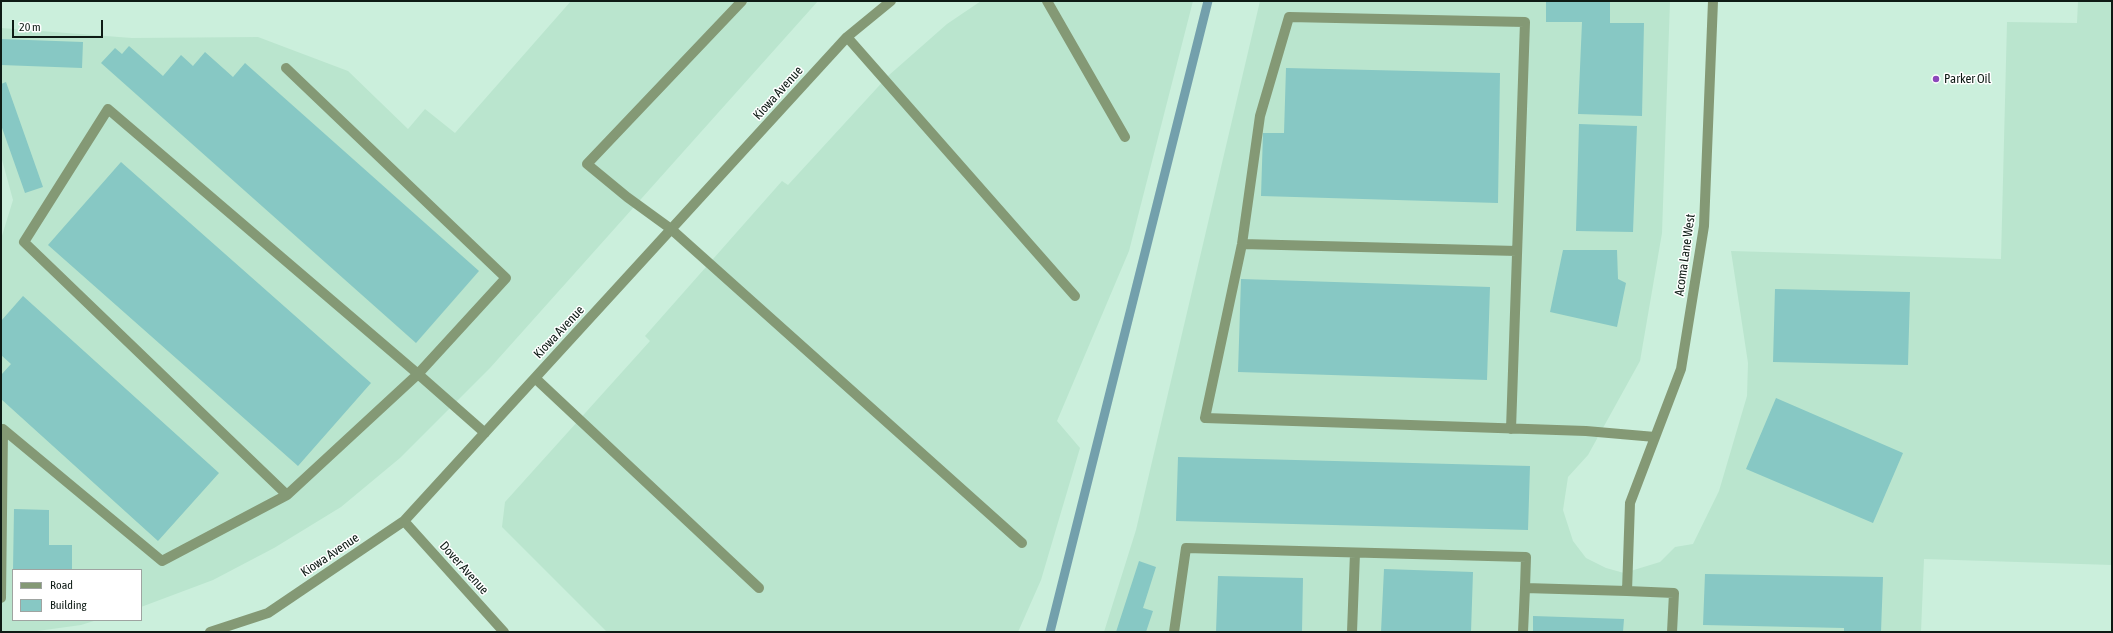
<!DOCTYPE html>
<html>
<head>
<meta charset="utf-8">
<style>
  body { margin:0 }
  #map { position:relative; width:2113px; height:633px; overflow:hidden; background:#cbefdc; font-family:"Asap Condensed",sans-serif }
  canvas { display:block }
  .frame { position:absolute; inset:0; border:2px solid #0e1b15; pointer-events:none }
  .legend { position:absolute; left:12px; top:569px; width:130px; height:52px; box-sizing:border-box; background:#fff; border:1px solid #9fa4a1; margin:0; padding:5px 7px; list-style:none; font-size:12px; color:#0e1b15 }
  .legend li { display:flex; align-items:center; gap:8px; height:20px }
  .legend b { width:20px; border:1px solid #9fa4a1 }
  .scale { position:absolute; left:12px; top:20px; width:91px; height:18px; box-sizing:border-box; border:2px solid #0e1b15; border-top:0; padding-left:5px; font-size:12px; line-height:14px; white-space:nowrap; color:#0e1b15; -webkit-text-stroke:3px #fff; paint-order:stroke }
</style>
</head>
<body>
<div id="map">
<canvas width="2113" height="633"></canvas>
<div class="frame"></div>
<ul class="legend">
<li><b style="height:5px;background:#849975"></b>Road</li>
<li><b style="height:11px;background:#87c8c4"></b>Building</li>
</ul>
<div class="scale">20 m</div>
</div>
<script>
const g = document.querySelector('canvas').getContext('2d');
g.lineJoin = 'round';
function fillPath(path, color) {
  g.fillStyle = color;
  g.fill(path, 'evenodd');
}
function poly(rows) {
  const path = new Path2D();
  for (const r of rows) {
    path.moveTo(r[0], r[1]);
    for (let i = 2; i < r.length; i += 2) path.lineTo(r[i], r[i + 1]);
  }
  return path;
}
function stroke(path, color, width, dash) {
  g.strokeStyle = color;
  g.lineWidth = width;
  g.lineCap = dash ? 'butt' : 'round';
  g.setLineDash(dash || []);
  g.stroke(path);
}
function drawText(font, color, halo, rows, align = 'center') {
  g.font = font + ' "Asap Condensed",sans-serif';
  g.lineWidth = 3;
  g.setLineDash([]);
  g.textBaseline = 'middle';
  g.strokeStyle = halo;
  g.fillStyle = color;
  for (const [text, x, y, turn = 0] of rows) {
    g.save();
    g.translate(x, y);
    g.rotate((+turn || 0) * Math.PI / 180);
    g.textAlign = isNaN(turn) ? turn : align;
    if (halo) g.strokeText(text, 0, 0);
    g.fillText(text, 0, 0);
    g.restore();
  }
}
fillPath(poly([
  [571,1,818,1,490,368,400,458,341,507,274,548,213,580,141,607,141,570,13,570,13,620,97,620,81,625,30,632,1,632,1,239,13,200,1,156,1,28,132,38,258,37,348,71,408,129,425,109,455,133],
  [981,1,1193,1,1129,251,1057,421,1080,448,1041,580,1018,632,607,632,502,527,505,502,650,341,645,336,782,181,788,185,888,76,947,24],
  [1260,1,1670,1,1662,233,1640,361,1588,455,1568,477,1563,510,1573,541,1586,558,1606,568,1624,573,1660,562,1675,547,1693,544,1719,491,1747,396,1748,363,1731,251,2001,259,2007,22,2077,23,2078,1,2112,1,2112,565,1924,559,1921,632,1104,632,1136,530]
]), '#bae5ce');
stroke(poly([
  [1050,632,1208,1]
]), '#73a0ac', 9);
fillPath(poly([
  [1546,1,1610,1,1610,23,1644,23,1642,116,1578,114,1582,22,1546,22],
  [1,39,83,42,82,68,1,65],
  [129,46,163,76,181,55,193,66,205,52,233,77,245,63,479,271,416,343,101,63,115,48,122,54],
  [1286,68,1500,73,1498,203,1261,196,1263,133,1284,133],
  [6,82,43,187,25,193,1,125,1,84],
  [1579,124,1637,126,1633,232,1576,231],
  [121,162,371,383,298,466,48,245],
  [1563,250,1617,250,1618,279,1626,283,1617,327,1550,312],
  [1241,279,1490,287,1487,380,1238,372],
  [1775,289,1910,292,1908,365,1773,362],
  [23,296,219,473,158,541,1,399,1,375,11,364,1,355,1,321],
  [1776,398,1903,453,1873,523,1746,469],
  [1178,457,1530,466,1528,530,1176,521],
  [14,509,49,510,49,545,72,545,72,570,13,570],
  [1139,561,1156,567,1143,608,1153,611,1146,632,1116,632],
  [1384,569,1473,572,1471,632,1381,632],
  [1705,574,1883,577,1881,632,1844,632,1844,628,1703,625],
  [1218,576,1303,578,1302,632,1216,632],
  [1533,616,1624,619,1623,632,1533,632]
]), '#87c8c4');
stroke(poly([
  [742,1,587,164,627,197,671,229,1022,543],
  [1047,1,1125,137],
  [847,37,1075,296],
  [286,68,506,278,418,374,485,433],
  [108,109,418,374,287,495,24,242,108,109],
  [1242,244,1517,251],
  [535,378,759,588],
  [1511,429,1525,22,1289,17,1260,116,1242,244,1205,418,1586,431,1655,437],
  [404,521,504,632],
  [1,598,3,429,162,561,287,495],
  [210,632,268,613,404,521,847,37,891,1],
  [1174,632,1186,548,1526,557,1525,588,1627,591],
  [1352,632,1355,553],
  [1523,632,1525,588],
  [1672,632,1674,593,1627,591,1630,503,1681,369,1704,226,1713,1]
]), '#849975', 10);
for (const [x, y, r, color] of [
  [1936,79,4,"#8c48bb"]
]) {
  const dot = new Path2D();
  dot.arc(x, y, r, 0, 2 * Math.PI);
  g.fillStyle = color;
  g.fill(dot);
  stroke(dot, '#fff', 1.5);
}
drawText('13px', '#0e1b15', '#fff', [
  ["Parker Oil",1944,79]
], 'left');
drawText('13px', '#0e1b15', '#fff', [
  ["Kiowa Avenue",778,93,-48],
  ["Acoma Lane West",1685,255,-82],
  ["Kiowa Avenue",559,332,-47],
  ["Kiowa Avenue",330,555,-34],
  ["Dover Avenue",464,568,48]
]);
</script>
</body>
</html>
